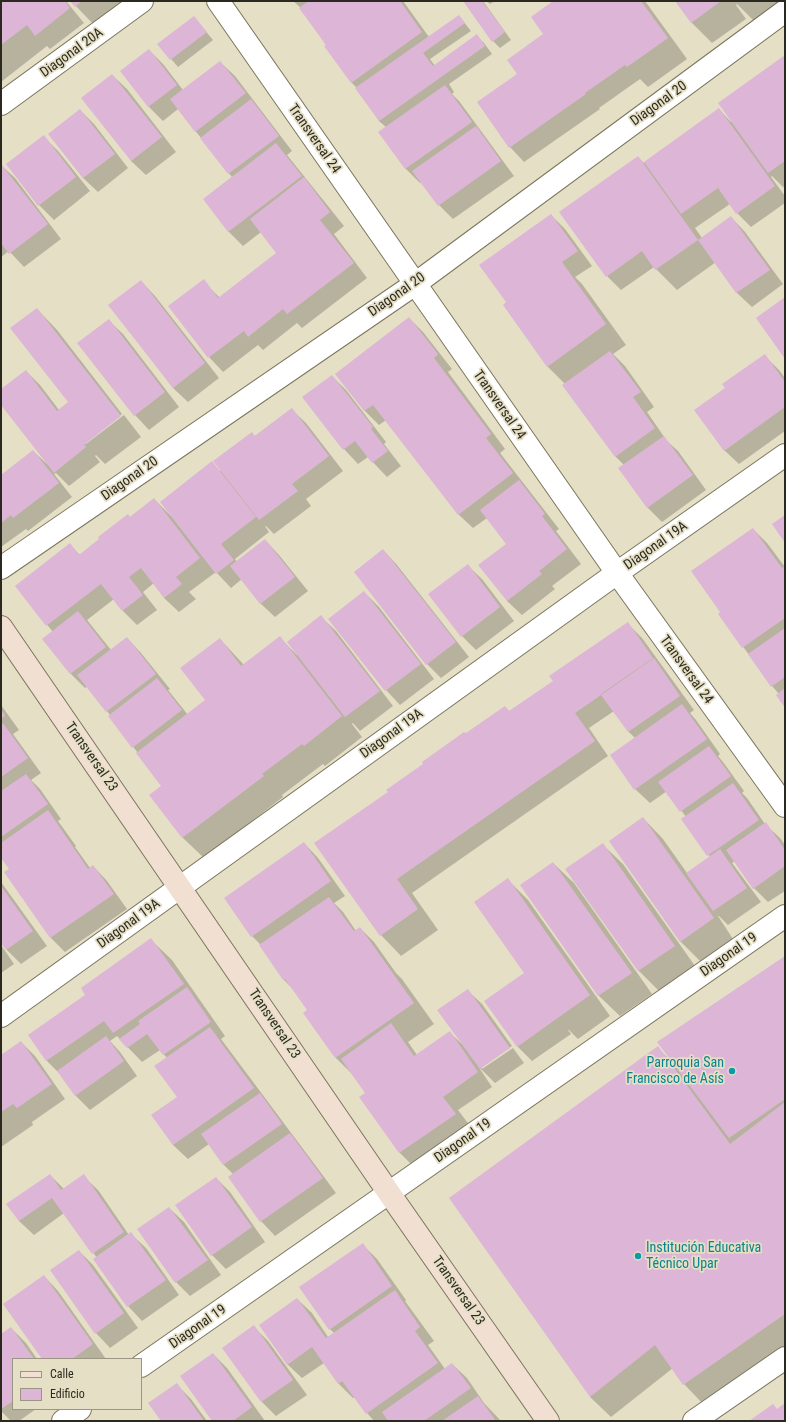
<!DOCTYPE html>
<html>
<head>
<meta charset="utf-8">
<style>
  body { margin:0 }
  #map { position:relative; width:786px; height:1422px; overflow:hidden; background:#e5dfc5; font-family:"Roboto Condensed",sans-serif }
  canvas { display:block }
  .frame { position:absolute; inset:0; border:2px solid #2b291f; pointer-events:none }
  .legend { position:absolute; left:12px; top:1358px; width:130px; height:52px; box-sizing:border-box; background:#e5dfc5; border:1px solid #9b9683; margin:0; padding:5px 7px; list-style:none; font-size:12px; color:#2b291f }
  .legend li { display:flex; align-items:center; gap:8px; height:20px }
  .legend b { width:20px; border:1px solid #9b9683 }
</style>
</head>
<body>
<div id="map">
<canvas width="786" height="1422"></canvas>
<div class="frame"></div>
<ul class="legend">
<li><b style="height:5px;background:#f1e0d1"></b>Calle</li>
<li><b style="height:11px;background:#ddb5d7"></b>Edificio</li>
</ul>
</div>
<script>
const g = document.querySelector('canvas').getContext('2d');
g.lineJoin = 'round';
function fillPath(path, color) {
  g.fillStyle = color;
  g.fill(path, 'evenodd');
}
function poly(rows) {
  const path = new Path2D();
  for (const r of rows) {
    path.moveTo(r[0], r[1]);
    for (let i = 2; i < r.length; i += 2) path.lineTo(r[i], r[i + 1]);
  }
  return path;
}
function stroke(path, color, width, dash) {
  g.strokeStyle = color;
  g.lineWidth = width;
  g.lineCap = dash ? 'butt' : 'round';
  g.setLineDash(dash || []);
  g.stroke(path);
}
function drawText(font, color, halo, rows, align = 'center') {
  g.font = font + ' "Roboto Condensed",sans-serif';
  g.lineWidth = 3.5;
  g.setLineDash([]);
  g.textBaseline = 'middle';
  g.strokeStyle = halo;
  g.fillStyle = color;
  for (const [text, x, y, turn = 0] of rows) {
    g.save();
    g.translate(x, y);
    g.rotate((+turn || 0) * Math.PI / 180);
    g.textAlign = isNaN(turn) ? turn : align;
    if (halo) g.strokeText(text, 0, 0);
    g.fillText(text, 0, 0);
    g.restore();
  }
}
fillPath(poly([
  [1,1,66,1,84,23,50,49,47,46,1,82],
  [71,1,130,1,96,27],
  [293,1,403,1,429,37,459,16,471,31,430,59,435,66,477,36,484,43,492,54,449,84,454,92,452,94,459,101,514,176,453,219,439,205,422,182,420,183,406,169,380,133,387,128,379,121,357,88,351,82,301,8],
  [464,1,483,1,511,40,500,48,493,41],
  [486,1,495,1,490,4],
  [555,1,645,1,687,59,648,87,640,79,599,108,600,109,524,162,510,147,518,74,545,35],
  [676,1,785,1,756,23,737,4,736,5,746,19,712,43,691,22],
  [194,17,213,40,178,67,159,45],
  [149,50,163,64,183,90,220,62,235,76,292,151,287,155,344,226,334,234,367,278,302,328,297,323,263,350,258,345,223,372,209,357,169,306,203,281,220,298,278,253,261,232,243,246,229,232,204,199,232,177,178,109,163,121,149,107,121,71],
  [785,57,785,186,783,187,772,176,771,177,785,196,785,203,751,227,737,213,730,204,695,228,702,238,731,217,745,232,783,284,752,307,737,293,716,262,677,290,654,267,621,290,607,276,638,157,644,163,719,109,731,122],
  [112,75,127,89,176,152,146,175,131,161],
  [80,110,94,124,128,168,98,192,83,178,49,134],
  [43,136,58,151,90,191,54,220,39,205,7,164],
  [1,165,15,178,61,239,24,267,9,251,1,257],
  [551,215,565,229,592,266,575,277,582,284,626,345,613,354,625,366,654,407,647,412,667,441,678,451,706,490,662,522,647,507,624,465,615,456,565,384,547,366,508,303],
  [141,281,155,296,219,378,188,402,173,388,110,305],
  [37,309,57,330,122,414,86,442,86,444,124,415,141,437,105,464,96,455,95,456,100,462,69,486,56,473,54,474,72,497,28,531,26,529,1,547,1,476,33,451,47,464,48,464,1,403,1,390,26,371,40,385,59,410,70,403],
  [409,318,423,332,452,369,448,372,505,449,500,453,559,529,556,531,581,564,552,586,555,589,522,615,507,601,508,544,487,518,473,528,458,514,386,420,379,425,365,411,337,374],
  [108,320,123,334,179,407,149,430,135,415],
  [765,356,779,370,785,378,785,431,739,464,724,450,727,388],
  [332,376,346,390,386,442,384,444,401,466,387,477,368,457,358,464,344,449,304,397],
  [291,409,306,423,343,471,306,499,311,506,274,534,266,526,265,526,269,532,235,559,237,562,265,540,279,555,308,591,275,617,260,603,242,579,231,588,216,572,189,592,196,599,179,612,164,598,154,583,143,592,157,610,137,625,123,611,114,599,87,620,111,650,127,638,141,653,170,689,168,690,188,715,207,701,220,639,244,665,280,638,297,655,321,617,336,631,393,706,360,731,353,723,352,724,362,737,325,766,323,764,282,795,283,797,204,858,183,838,151,795,162,786,138,753,109,716,110,715,88,686,85,688,71,674,44,639,53,632,16,586,70,545,80,555,154,499,171,516,212,463,220,471,255,436],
  [753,529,767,543,785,567,785,706,779,694,772,686,719,614,721,612],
  [383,550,397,565,469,657,441,678,427,664],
  [467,565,482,579,514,621,476,650,462,636],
  [364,592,379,607,434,679,400,705,386,690],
  [627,623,642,638,694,710,690,713,696,720,720,754,718,756,723,762,744,791,742,793,747,798,765,824,780,838,785,845,785,891,768,902,754,888,735,861,732,863,761,902,728,925,719,916,718,916,733,939,701,962,680,941,643,818,663,839,687,873,710,857,686,817,667,791,650,803,635,789,635,738,628,731,614,711,589,728,608,756,412,893,438,930,401,956,381,935,390,792,466,735,505,707,510,712,554,681],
  [1,705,19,730,13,734,41,773,31,780,40,789,61,819,58,821,76,846,75,847,90,868,93,866,107,881,127,909,65,952,51,938,5,872,10,869,3,859,1,861],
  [304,843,318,858,345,896,334,903,343,912,356,931,360,928,374,942,396,973,402,979,434,1024,408,1042,417,1055,449,1032,462,1044,462,1043,467,990,482,1004,512,1046,482,1067,482,1069,513,1048,524,1063,495,1083,481,1069,480,1069,492,1087,458,1110,476,1134,420,1173,400,1153,361,1097,366,1093,354,1076,336,1058,304,1013,308,1010,292,988,284,980,261,945,252,936],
  [602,844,623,864,695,966,659,991,639,971,567,869],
  [553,863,574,883,652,994,620,1016,599,996,521,885],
  [508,880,528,900,610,1016,578,1039,569,1030,568,1030,571,1034,532,1061,518,1047,486,1001,526,974],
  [1,882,47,946,21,964,7,950,1,941],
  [151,940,172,960,225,1036,221,1039,336,1193,275,1236,261,1221,233,1174,223,1164,209,1144,188,1159,173,1145,153,1116,178,1098,167,1058,160,1050,142,1062,117,1036,110,1041,120,1052,137,1076,90,1110,75,1095,60,1074,47,1061,29,1035,85,996],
  [1,945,14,964,1,973],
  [785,958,785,1349,704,1405,684,1384,673,1368,611,1417,590,1397,658,1048,669,1059],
  [21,1042,35,1056,65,1099,32,1122,33,1125,1,1147,1,1056],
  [50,1175,64,1189,83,1176,98,1190,129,1235,131,1234,146,1248,179,1295,142,1321,128,1306,97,1258,64,1213,34,1235,19,1221,8,1204],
  [216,1178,230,1192,265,1242,226,1269,212,1255],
  [169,1208,184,1222,221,1275,190,1296,176,1282],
  [362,1244,377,1259,406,1300,405,1301,434,1341,428,1345,445,1369,452,1364,467,1378,484,1403,501,1421,374,1421,367,1413,355,1397,353,1398,339,1384,324,1363,302,1378,287,1364,297,1299,312,1313,328,1337,334,1333,330,1329],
  [79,1251,93,1265,138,1328,110,1348,96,1333,52,1270],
  [44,1276,58,1291,106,1359,43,1359],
  [254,1327,268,1341,307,1395,276,1416,262,1402,224,1348],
  [11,1328,26,1343,37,1359,13,1359,13,1409,36,1409,19,1421,11,1421,1,1411,1,1335],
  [213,1354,227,1368,265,1421,213,1421],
  [177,1385,191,1399,207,1421,162,1421]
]), '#0003');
fillPath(poly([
  [1,1,65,1,70,8,35,36,27,25,1,45],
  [70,1,82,1,75,7],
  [309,1,400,1,422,32,351,83,324,46,326,45,299,8],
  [463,1,482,1,505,32,492,42],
  [553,1,641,1,668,38,627,67,625,65,585,93,586,94,509,148,477,102,517,74,507,60,543,34,531,17],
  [675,1,721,1,691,23],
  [459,15,465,23,423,53,433,66,477,34,485,46,379,121,355,88],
  [194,16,207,32,170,60,157,44],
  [149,49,177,85,148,107,120,71],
  [785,55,785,161,768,173,718,103],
  [220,61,246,93,195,132,170,99],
  [112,74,162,137,131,161,81,98],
  [445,85,472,122,405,169,378,132],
  [251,99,279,136,228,174,200,138],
  [719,108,775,186,736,214,718,188,681,214,644,162],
  [80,109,115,154,83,178,48,134],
  [476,126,501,161,438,206,412,171],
  [44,135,76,177,38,206,6,164],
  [276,143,302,176,228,232,203,199],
  [638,156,698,240,655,270,642,251,606,277,559,212],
  [1,164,48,224,9,254,1,243],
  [304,177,330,212,320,220,354,263,287,314,283,309,248,337,244,331,208,358,168,306,204,279,218,298,276,253,250,219],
  [551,214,578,251,562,262,606,324,547,367,503,305,506,302,479,265],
  [731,216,770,270,736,293,698,240],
  [141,280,205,363,173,388,108,305],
  [785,297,785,359,756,318],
  [37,308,121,416,84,445,86,447,54,473,1,405,1,389,26,370,57,411,68,402,10,328],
  [409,317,438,354,434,358,491,434,486,438,513,473,458,515,373,405,364,411,335,374],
  [109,319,165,392,134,416,77,343],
  [610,351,641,392,633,397,655,428,615,457,562,385],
  [765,354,785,382,785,407,724,451,694,410,725,388,722,384],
  [332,375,373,427,371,429,388,451,372,463,355,441,343,450,302,397],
  [292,408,329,456,292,484,298,491,259,520,213,461,252,432,255,436],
  [664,436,693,475,647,508,618,468],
  [33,450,59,483,13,518,11,515,1,523,1,475],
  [212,461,256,517,221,544,234,560,216,574,160,502],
  [519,480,545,514,542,516,567,549,539,571,542,574,507,601,478,565,506,544,480,510],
  [154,498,200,558,176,577,182,584,164,598,141,568,129,577,143,595,122,611,101,584,46,626,15,586,70,543,79,555,99,539,98,537,128,514,130,517],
  [785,515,785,543,772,524],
  [753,528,782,568,785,566,785,618,742,648,718,614,720,612,691,571],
  [265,539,295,577,260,604,230,566],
  [383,549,456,642,426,665,354,572],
  [468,564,500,607,461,637,428,594],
  [364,591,421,664,385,691,328,619],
  [78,611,106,647,70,674,42,639],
  [321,615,380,691,345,717,287,642],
  [628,622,653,658,601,694,601,695,654,658,680,696,628,732,601,695,575,713,595,741,397,879,418,909,380,936,314,843,388,792,386,790,423,764,422,762,464,732,466,733,505,706,509,711,553,681,549,676],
  [785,628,785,677,771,687,748,654],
  [280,636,342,716,304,746,302,744,262,774,264,776,182,838,149,795,161,786,136,753,205,700,180,668,220,638,241,666],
  [127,637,156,674,106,712,77,675],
  [157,678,182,710,132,748,108,716],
  [785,688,785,708,776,695],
  [682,704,707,739,634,790,610,755],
  [1,709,5,716,1,719],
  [3,723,28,758,1,777,1,725],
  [709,746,731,776,680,812,658,782],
  [26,774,48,804,1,837,1,791],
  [733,783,759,820,707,856,681,819],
  [48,810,88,869,93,865,114,894,50,938,4,872,9,869,1,858,1,843],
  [643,817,714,918,680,942,609,841],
  [766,822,785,850,785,866,753,889,726,850],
  [304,842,331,881,251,937,224,898],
  [603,843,675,946,638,971,565,869],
  [720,849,747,888,713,911,686,873],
  [553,862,632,973,598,996,520,885],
  [508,878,590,995,517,1047,484,1001,524,973,474,902],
  [1,886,33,931,6,950,1,943],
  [329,897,354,931,360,927,414,1003,335,1058,303,1013,307,1010,285,979,283,980,259,945],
  [151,938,184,984,113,1033,104,1021,46,1061,28,1035,85,995,81,988],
  [785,956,785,1099,729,1138,657,1042],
  [187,987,211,1022,163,1055,147,1034,127,1048,119,1039,140,1024,138,1021],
  [468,989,510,1048,480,1069,437,1010],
  [391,1023,414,1056,450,1031,478,1072,443,1097,456,1114,399,1153,359,1097,365,1093,341,1059],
  [210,1027,254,1088,173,1145,151,1115,177,1097,154,1066],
  [106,1036,124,1061,75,1096,57,1071],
  [21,1041,52,1084,17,1108,13,1104,1,1112,1,1055],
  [658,1046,730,1144,785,1102,785,1314,683,1385,655,1345,590,1397,449,1198],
  [260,1093,282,1124,223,1165,201,1134],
  [290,1133,323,1178,260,1222,228,1177],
  [50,1174,61,1190,84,1174,124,1232,92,1254,52,1198,19,1221,6,1204],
  [216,1177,252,1227,211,1256,175,1205],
  [169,1207,208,1260,175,1283,137,1229],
  [131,1232,166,1280,127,1307,93,1259],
  [363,1243,392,1286,329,1330,299,1287],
  [79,1250,124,1313,95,1334,50,1270],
  [44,1275,93,1344,72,1359,42,1359,3,1304],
  [395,1290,420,1327,415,1331,438,1363,366,1414,342,1381,338,1384,312,1347,287,1365,259,1325,297,1298,326,1338],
  [254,1325,293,1380,261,1402,222,1348],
  [11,1327,34,1359,13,1359,13,1401,1,1409,1,1334],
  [213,1353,252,1407,233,1421,212,1421,180,1376],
  [452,1363,471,1388,424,1421,388,1421,382,1412],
  [177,1383,204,1421,161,1421,148,1403],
  [478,1396,496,1421,442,1421],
  [785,1403,785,1421,749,1421,773,1404,777,1409]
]), '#ddb5d7');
const street = poly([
  [218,1,617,573,785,806],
  [1,104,142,1],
  [1,568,415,284,785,11],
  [1,1016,617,573,785,455],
  [141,1366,785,916],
  [63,1421,80,1409],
  [694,1421,785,1358]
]);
const secondary = poly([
  [1,627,389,1193,548,1421]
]);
stroke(street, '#7b755e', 24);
stroke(secondary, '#7b755e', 24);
stroke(street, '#fff', 22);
stroke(secondary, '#f1e0d1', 22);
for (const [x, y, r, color] of [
  [732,1071,4,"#0f9aa8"],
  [638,1256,4,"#0f9aa8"]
]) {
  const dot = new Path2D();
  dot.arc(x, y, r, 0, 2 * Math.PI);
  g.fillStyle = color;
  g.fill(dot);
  stroke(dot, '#e5dfc5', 1.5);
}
drawText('14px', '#2b291f', '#e5dfc5', [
  ["Diagonal 20A",72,53,-36],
  ["Diagonal 20",659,104,-36],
  ["Transversal 24",314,139,55],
  ["Diagonal 20",397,295,-35],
  ["Transversal 24",499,405,55],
  ["Diagonal 20",130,479,-35],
  ["Diagonal 19A",656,546,-35],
  ["Transversal 24",686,670,54],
  ["Diagonal 19A",392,734,-36],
  ["Transversal 23",91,757,55],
  ["Diagonal 19A",129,924,-36],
  ["Diagonal 19",729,955,-35],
  ["Transversal 23",274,1024,56],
  ["Diagonal 19",463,1141,-35],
  ["Transversal 23",458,1291,55],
  ["Diagonal 19",198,1327,-35]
]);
drawText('14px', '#0d838f', '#e5dfc5', [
  ["Parroquia San",724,1063],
  ["Francisco de Asís",724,1079],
  ["Institución Educativa",646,1248,"left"],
  ["Técnico Upar",646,1264,"left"]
], 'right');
</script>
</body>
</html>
